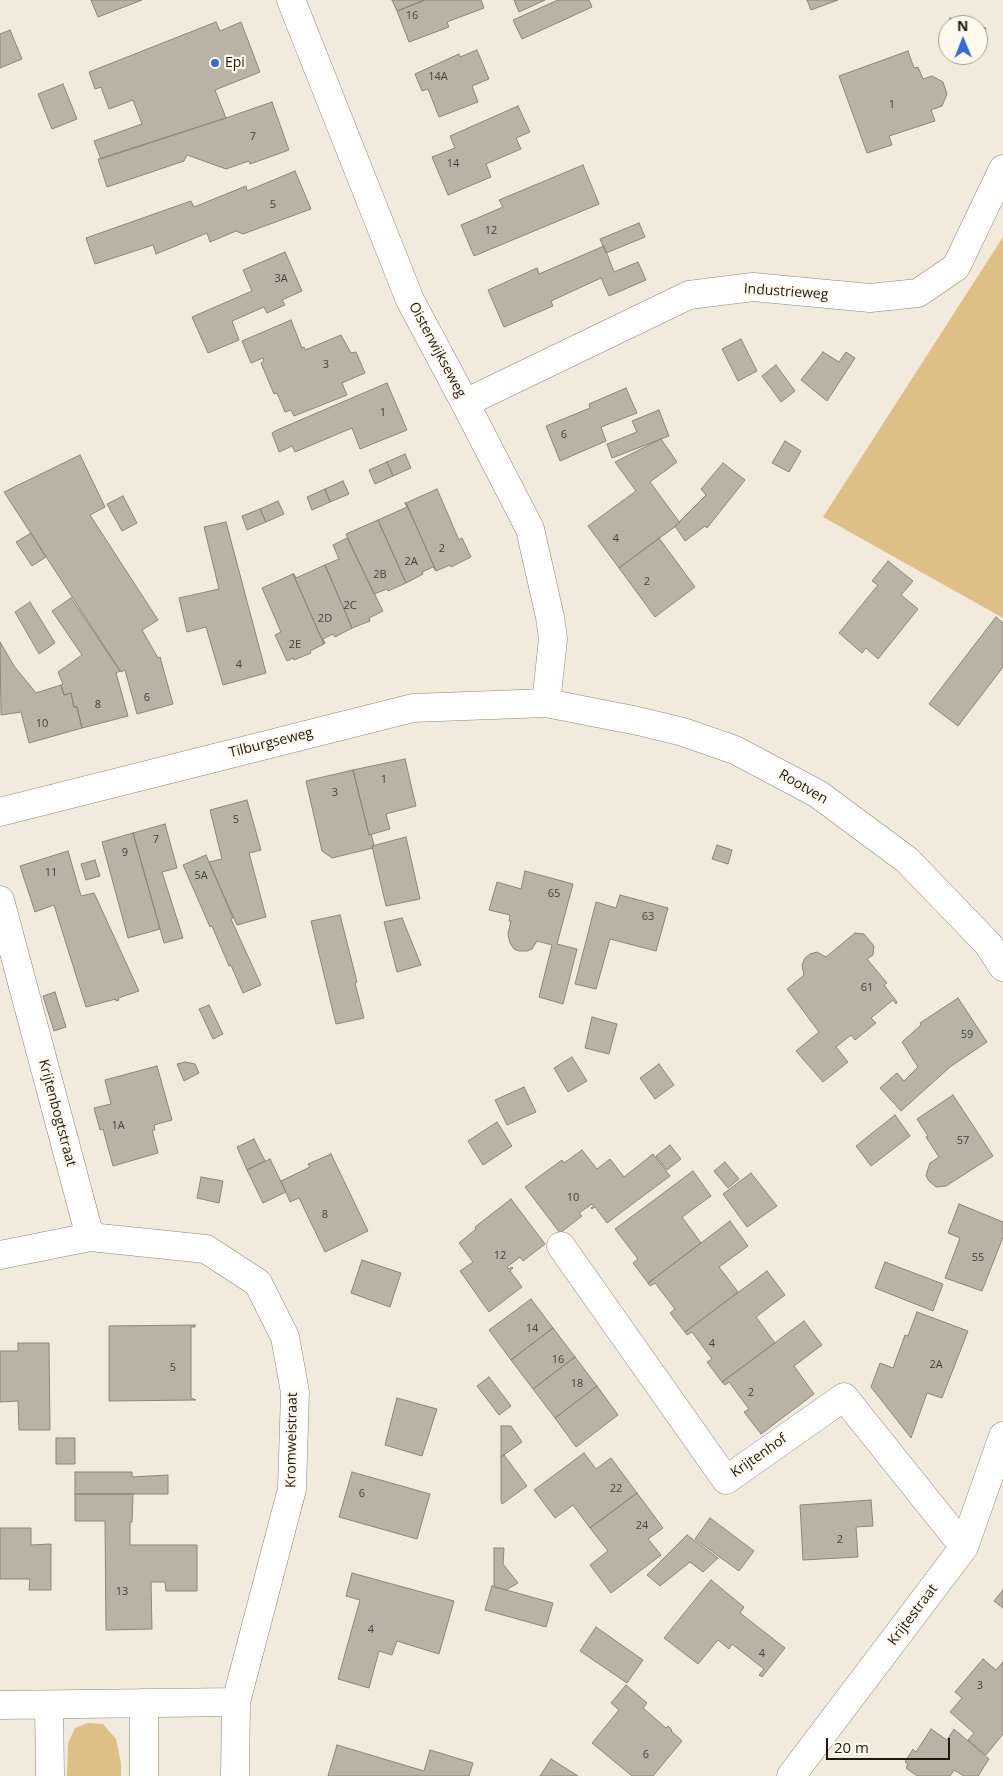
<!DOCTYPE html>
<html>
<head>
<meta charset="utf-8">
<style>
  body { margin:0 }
  #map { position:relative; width:1003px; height:1776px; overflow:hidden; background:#f2eadd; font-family:"Open Sans",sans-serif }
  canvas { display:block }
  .north { position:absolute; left:938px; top:15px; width:50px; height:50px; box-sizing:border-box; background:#fef8ed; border:1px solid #a49f97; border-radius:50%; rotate:359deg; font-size:14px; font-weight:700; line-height:20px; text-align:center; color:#1c1a15 }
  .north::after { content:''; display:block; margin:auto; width:18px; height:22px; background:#366ad9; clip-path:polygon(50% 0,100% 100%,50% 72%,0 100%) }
  .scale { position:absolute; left:826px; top:1738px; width:124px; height:22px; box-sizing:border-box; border:2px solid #1c1a15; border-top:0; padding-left:6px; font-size:15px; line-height:18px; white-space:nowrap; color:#1c1a15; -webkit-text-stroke:4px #fef8ed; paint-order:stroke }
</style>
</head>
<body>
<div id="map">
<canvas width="1003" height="1776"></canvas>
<div class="north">N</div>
<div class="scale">20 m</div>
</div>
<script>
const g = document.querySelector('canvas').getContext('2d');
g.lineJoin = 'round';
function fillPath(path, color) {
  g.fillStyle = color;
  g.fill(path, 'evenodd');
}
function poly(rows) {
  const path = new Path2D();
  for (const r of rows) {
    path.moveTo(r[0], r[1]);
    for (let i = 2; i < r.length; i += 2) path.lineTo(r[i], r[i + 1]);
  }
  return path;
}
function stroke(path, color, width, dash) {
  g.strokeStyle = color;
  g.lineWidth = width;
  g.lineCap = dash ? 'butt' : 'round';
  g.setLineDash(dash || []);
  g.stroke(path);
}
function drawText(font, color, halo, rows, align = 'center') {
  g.font = font + ' "Open Sans",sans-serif';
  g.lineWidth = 4.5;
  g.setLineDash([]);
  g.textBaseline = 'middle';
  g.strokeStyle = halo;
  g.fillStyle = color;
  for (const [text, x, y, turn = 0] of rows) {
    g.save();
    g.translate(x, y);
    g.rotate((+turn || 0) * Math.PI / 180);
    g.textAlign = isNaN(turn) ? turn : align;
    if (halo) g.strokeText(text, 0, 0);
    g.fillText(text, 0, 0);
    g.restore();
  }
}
fillPath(poly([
  [1003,237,1003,618,823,517],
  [88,1723,103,1724,116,1739,121,1763,121,1776,67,1776,68,1743,75,1728]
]), '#dec087');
const building = poly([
  [91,0,142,0,98,17,91,0],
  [392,0,425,0,397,11,392,0],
  [425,0,481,0,484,8,447,22,449,27,409,42,397,11,425,0],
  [514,0,545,0,519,12,514,0],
  [558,0,589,0,592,7,522,39,513,20,558,0],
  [807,0,838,0,811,10,807,0],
  [950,18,976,25,948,25,950,18],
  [216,22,220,31,241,22,260,72,215,90,226,118,101,159,94,141,142,124,133,100,109,109,101,87,95,89,89,72,216,22],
  [978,26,986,28,980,49,978,49,978,26],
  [10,30,22,59,0,68,0,34,10,30],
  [477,50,489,79,472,86,478,102,439,117,428,89,422,91,415,74,459,54,460,57,477,50],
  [908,51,914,68,918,67,923,79,932,76,943,82,947,94,942,106,931,110,935,121,889,136,892,145,867,153,839,76,908,51],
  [63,84,77,119,52,129,38,94,63,84],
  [272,102,289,150,250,164,249,161,226,169,187,155,184,161,107,187,98,159,226,118,272,102],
  [518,106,530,132,516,138,521,149,486,164,491,177,448,195,432,157,455,148,450,136,518,106],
  [583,165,599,204,474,256,461,225,503,207,499,200,583,165],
  [295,171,311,209,243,234,236,231,210,242,207,233,156,254,153,245,95,264,86,238,191,201,194,207,246,186,247,191,295,171],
  [639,223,645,237,606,253,600,239,639,223],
  [604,246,614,272,638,262,646,280,609,296,601,278,551,301,553,306,504,327,488,290,537,268,539,274,604,246],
  [285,252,302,291,282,300,285,305,267,313,264,307,232,321,239,340,208,353,192,317,252,291,243,270,285,252],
  [291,320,302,348,304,347,305,350,341,335,351,353,356,352,365,373,342,383,347,395,294,416,291,410,285,412,277,393,274,394,261,363,264,361,263,358,251,363,242,341,291,320],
  [741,339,757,371,738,381,722,349,741,339],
  [823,352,839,362,846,352,855,358,827,401,801,380,823,352],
  [776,365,795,391,781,402,762,376,776,365],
  [387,383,407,430,360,449,352,428,295,452,292,446,279,452,272,433,277,430,387,383],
  [626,388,637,413,601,427,606,441,560,461,546,426,590,408,589,404,626,388],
  [659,410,669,436,612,458,607,444,637,432,632,421,659,410],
  [661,439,677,462,650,482,680,523,619,568,588,526,636,491,615,462,661,439],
  [785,441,801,451,789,472,772,463,785,441],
  [405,454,411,468,393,476,387,462,405,454],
  [80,455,105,507,90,515,158,620,142,630,158,658,160,657,173,704,137,714,125,670,121,672,4,492,80,455],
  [387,462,393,476,375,484,369,470,387,462],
  [723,463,745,480,707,528,705,526,685,541,675,526,706,495,701,489,723,463],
  [343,481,349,494,330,502,325,489,343,481],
  [325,489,330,502,312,510,307,497,325,489],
  [437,489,459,540,462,538,471,557,451,567,450,565,436,571,406,503,437,489],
  [123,496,137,523,122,531,107,504,123,496],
  [278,501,284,514,266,522,260,509,278,501],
  [405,503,406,503,436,571,433,567,422,572,423,574,406,583,378,520,407,507,405,503],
  [260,509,266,522,247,530,242,516,260,509],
  [378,520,406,583,388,591,387,589,374,594,346,534,378,520],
  [226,522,266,673,223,685,206,627,187,632,179,598,219,589,204,527,226,522],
  [31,533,46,557,32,566,16,542,31,533],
  [347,538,383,611,369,618,370,621,352,628,325,565,339,559,333,545,347,538],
  [659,538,695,587,655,617,619,568,659,538],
  [888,561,913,581,901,595,918,609,878,659,866,648,862,653,839,633,878,585,872,581,888,561],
  [325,565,352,628,335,637,333,634,323,639,325,643,324,644,293,574,294,574,296,578,325,565],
  [293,574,324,644,310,651,311,653,294,660,293,658,287,661,275,635,281,632,262,588,293,574],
  [71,598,120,671,116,673,128,716,82,728,77,707,74,707,71,693,64,695,61,685,63,684,58,672,82,655,52,611,71,598],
  [30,602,55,643,39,654,15,612,30,602],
  [996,617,1003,623,1003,667,958,726,929,704,996,617],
  [0,642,14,666,36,693,61,685,64,695,71,693,74,707,77,707,82,728,29,743,21,712,1,715,0,642],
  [405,759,416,806,386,814,390,829,369,835,353,770,405,759],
  [353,770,369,835,371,834,374,845,372,846,373,848,332,858,322,851,306,781,353,770],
  [247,800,261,850,249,853,266,917,237,925,209,862,222,859,210,810,247,800],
  [165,824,177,868,162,872,183,938,164,943,133,833,165,824],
  [133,833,160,929,128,938,102,842,133,833],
  [406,837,420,899,386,906,372,846,406,837],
  [717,845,732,850,728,864,712,859,717,845],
  [68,851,81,896,94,893,139,991,118,998,119,1000,116,1001,116,999,86,1007,54,905,35,912,20,866,68,851],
  [206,855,233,918,231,919,261,985,243,993,231,965,229,966,212,926,210,927,183,865,206,855],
  [95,860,100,876,86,880,81,864,95,860],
  [525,871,573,884,557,944,577,949,563,1004,539,997,552,945,537,941,532,949,527,951,519,951,514,949,510,943,508,934,511,921,509,921,510,915,489,910,497,882,521,889,525,871],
  [620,895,668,908,656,951,610,939,596,989,575,984,596,902,616,908,620,895],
  [340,915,357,982,355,983,364,1018,336,1024,311,921,340,915],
  [402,918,421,965,397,972,384,922,402,918],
  [855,933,864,934,874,946,873,955,867,959,887,983,884,985,897,1002,896,1004,893,1000,871,1018,876,1023,855,1040,851,1035,836,1047,848,1062,823,1082,796,1051,819,1032,787,989,804,975,802,965,805,958,810,954,817,952,826,957,855,933],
  [55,992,66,1027,54,1031,43,996,55,992],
  [958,998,987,1042,950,1067,901,1111,880,1088,897,1073,904,1081,918,1067,902,1042,921,1025,920,1023,958,998],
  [209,1005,223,1034,213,1039,199,1009,209,1005],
  [592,1017,617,1024,609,1054,585,1048,592,1017],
  [572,1057,587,1081,568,1092,554,1068,572,1057],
  [185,1062,195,1064,199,1073,184,1081,177,1064,185,1062],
  [659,1064,674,1085,655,1099,640,1078,659,1064],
  [157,1066,172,1120,154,1125,155,1130,152,1130,158,1153,113,1166,103,1129,100,1130,94,1108,111,1104,105,1080,157,1066],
  [524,1087,536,1112,507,1125,495,1100,524,1087],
  [953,1095,993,1156,946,1186,936,1187,929,1181,926,1176,927,1172,930,1163,939,1157,926,1137,928,1136,917,1119,953,1095],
  [895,1115,910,1136,871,1166,856,1146,895,1115],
  [497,1122,512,1146,483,1165,468,1141,497,1122],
  [254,1139,265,1161,247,1170,237,1147,254,1139],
  [670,1145,681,1159,667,1170,656,1156,670,1145],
  [582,1150,597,1169,610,1159,624,1177,653,1154,670,1176,607,1223,595,1207,592,1209,591,1208,594,1205,592,1204,579,1213,582,1216,560,1233,525,1187,562,1160,564,1163,582,1150],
  [331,1154,368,1231,325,1252,299,1198,290,1202,281,1181,310,1167,308,1164,331,1154],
  [270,1159,286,1192,263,1203,247,1170,270,1159],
  [725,1162,739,1179,728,1188,714,1171,725,1162],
  [693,1171,711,1196,682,1217,701,1243,648,1283,633,1263,638,1259,615,1229,693,1171],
  [751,1173,777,1206,747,1227,723,1194,751,1173],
  [201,1177,223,1181,219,1203,197,1198,201,1177],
  [511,1199,545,1244,523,1261,520,1257,507,1267,509,1269,512,1267,513,1268,510,1271,522,1287,489,1312,460,1271,473,1262,459,1243,476,1229,475,1227,511,1199],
  [959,1204,1003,1222,1003,1237,982,1291,945,1278,960,1238,948,1233,959,1204],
  [730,1221,748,1246,719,1267,738,1292,685,1332,670,1313,675,1309,655,1283,650,1286,648,1283,730,1221],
  [362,1260,401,1273,390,1307,351,1293,362,1260],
  [885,1262,943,1284,933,1311,875,1288,885,1262],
  [767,1271,785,1295,756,1317,775,1343,722,1382,707,1362,712,1359,692,1332,687,1335,685,1332,767,1271],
  [531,1299,553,1328,511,1360,489,1330,531,1299],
  [917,1312,968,1331,942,1398,927,1393,911,1438,871,1387,880,1363,893,1368,905,1335,908,1336,917,1312],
  [804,1321,822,1345,794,1366,814,1394,761,1434,744,1412,749,1409,729,1382,725,1385,722,1382,804,1321],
  [195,1325,195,1327,191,1327,191,1398,196,1400,109,1401,109,1326,195,1325],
  [553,1328,575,1357,533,1389,511,1360,553,1328],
  [18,1343,49,1343,50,1430,19,1430,18,1401,0,1402,0,1351,18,1351,18,1343],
  [575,1357,597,1386,555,1418,533,1389,575,1357],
  [489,1377,511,1406,499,1415,477,1386,489,1377],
  [597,1386,618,1415,576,1447,555,1418,597,1386],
  [397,1398,437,1409,422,1456,385,1445,397,1398],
  [501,1426,511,1426,522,1442,501,1457,501,1426],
  [56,1438,75,1438,75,1464,56,1464,56,1438],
  [584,1453,596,1469,611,1458,637,1493,590,1528,573,1505,555,1518,534,1490,584,1453],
  [504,1455,527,1486,502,1504,501,1501,501,1457,504,1455],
  [75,1472,132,1472,132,1477,168,1475,168,1494,75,1494,75,1472],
  [352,1472,430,1494,417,1539,339,1517,352,1472],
  [637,1493,663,1528,648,1539,661,1555,611,1593,590,1565,608,1551,590,1528,637,1493],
  [75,1494,133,1494,132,1522,130,1522,130,1545,197,1545,197,1591,166,1591,165,1582,151,1582,152,1629,106,1630,105,1521,75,1521,75,1494],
  [871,1500,873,1526,856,1527,858,1557,803,1560,800,1505,871,1500],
  [710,1518,754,1551,739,1571,695,1539,710,1518],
  [0,1528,31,1528,31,1545,51,1544,51,1590,29,1590,30,1579,0,1579,0,1528],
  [687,1535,718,1558,703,1572,690,1562,660,1586,647,1575,687,1535],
  [494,1548,504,1548,503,1564,518,1583,506,1590,494,1587,494,1548],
  [352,1573,454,1601,439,1654,397,1641,392,1655,379,1651,369,1688,338,1679,360,1600,346,1596,352,1573],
  [711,1580,744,1607,740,1613,785,1648,762,1677,759,1675,764,1669,732,1644,729,1649,718,1640,698,1664,664,1638,711,1580],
  [492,1586,553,1603,546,1627,485,1610,492,1586],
  [1003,1590,1003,1608,994,1601,1003,1590],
  [596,1627,643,1660,627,1683,580,1651,596,1627],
  [983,1659,996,1670,1003,1662,1003,1734,986,1755,968,1740,974,1733,950,1712,962,1698,955,1692,983,1659],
  [626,1685,647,1703,643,1708,666,1728,668,1726,672,1730,671,1731,682,1741,653,1776,632,1776,592,1743,619,1710,611,1703,626,1685],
  [931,1729,947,1740,954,1729,989,1759,978,1776,964,1776,954,1770,950,1776,917,1776,906,1768,908,1764,905,1762,913,1749,916,1752,931,1729],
  [337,1745,424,1771,430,1750,473,1763,469,1776,328,1776,337,1745],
  [551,1759,578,1776,540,1776,551,1759]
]);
fillPath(building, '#bab3a5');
stroke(building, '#8c8578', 1);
const minor = poly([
  [291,0,410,300,465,403,530,529,550,617,553,639,546,703],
  [465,403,689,295,753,287,870,298,918,293,956,267,1003,169],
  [0,812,413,708,546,703,638,721,683,732,735,750,818,794,907,860,988,944,1003,967],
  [0,900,90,1237],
  [561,1246,726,1480,844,1397,964,1547],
  [0,1255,90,1237,206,1249,258,1283,285,1337,295,1392,292,1489,236,1702,235,1776],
  [144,1703,144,1776],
  [0,1705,236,1702],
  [49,1705,50,1776],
  [791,1776,964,1547,1003,1436]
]);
stroke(minor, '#8c8579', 29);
stroke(minor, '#fff', 28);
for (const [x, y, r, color] of [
  [215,63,5,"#366ad9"]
]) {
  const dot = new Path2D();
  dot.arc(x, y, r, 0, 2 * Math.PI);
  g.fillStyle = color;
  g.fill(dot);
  stroke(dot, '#fef8ed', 2);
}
drawText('11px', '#444039', null, [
  ["16",412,16],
  ["14A",438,77],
  ["1",892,105],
  ["7",253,137],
  ["14",453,164],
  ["5",273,205],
  ["12",491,231],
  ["3A",281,279],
  ["3",326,365],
  ["1",383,413],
  ["6",564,435],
  ["4",616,539],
  ["2",442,549],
  ["2A",411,562],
  ["2B",380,575],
  ["2",647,582],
  ["2C",350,606],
  ["2D",325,619],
  ["2E",295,645],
  ["4",239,665],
  ["6",147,698],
  ["8",98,705],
  ["10",42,724],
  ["1",384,780],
  ["3",335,793],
  ["5",236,820],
  ["7",156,840],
  ["9",125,853],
  ["11",51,873],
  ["5A",201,876],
  ["65",554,894],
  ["63",648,917],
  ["61",867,988],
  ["59",967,1035],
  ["1A",118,1126],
  ["57",963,1141],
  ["10",573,1198],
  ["8",325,1215],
  ["12",500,1256],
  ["55",978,1258],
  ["14",532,1329],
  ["4",712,1344],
  ["16",558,1360],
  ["2A",936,1365],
  ["5",173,1368],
  ["18",577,1384],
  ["2",751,1393],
  ["22",616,1489],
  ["6",362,1494],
  ["24",642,1526],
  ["2",840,1540],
  ["13",122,1592],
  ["4",371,1630],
  ["4",762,1654],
  ["3",980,1686],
  ["6",646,1755]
]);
drawText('14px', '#1c1a15', '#fef8ed', [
  ["Epi",225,63]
], 'left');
drawText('14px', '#1c1a15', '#fef8ed', [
  ["Industrieweg",786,292,4],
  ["Oisterwijkseweg",437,350,62],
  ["Tilburgseweg",271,743,-14],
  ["Rootven",803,787,30],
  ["Krijtenbogtstraat",57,1113,75],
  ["Kromweistraat",292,1440,-89],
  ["Krijtenhof",759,1456,-35],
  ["Krijtestraat",913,1615,-53]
]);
</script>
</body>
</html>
